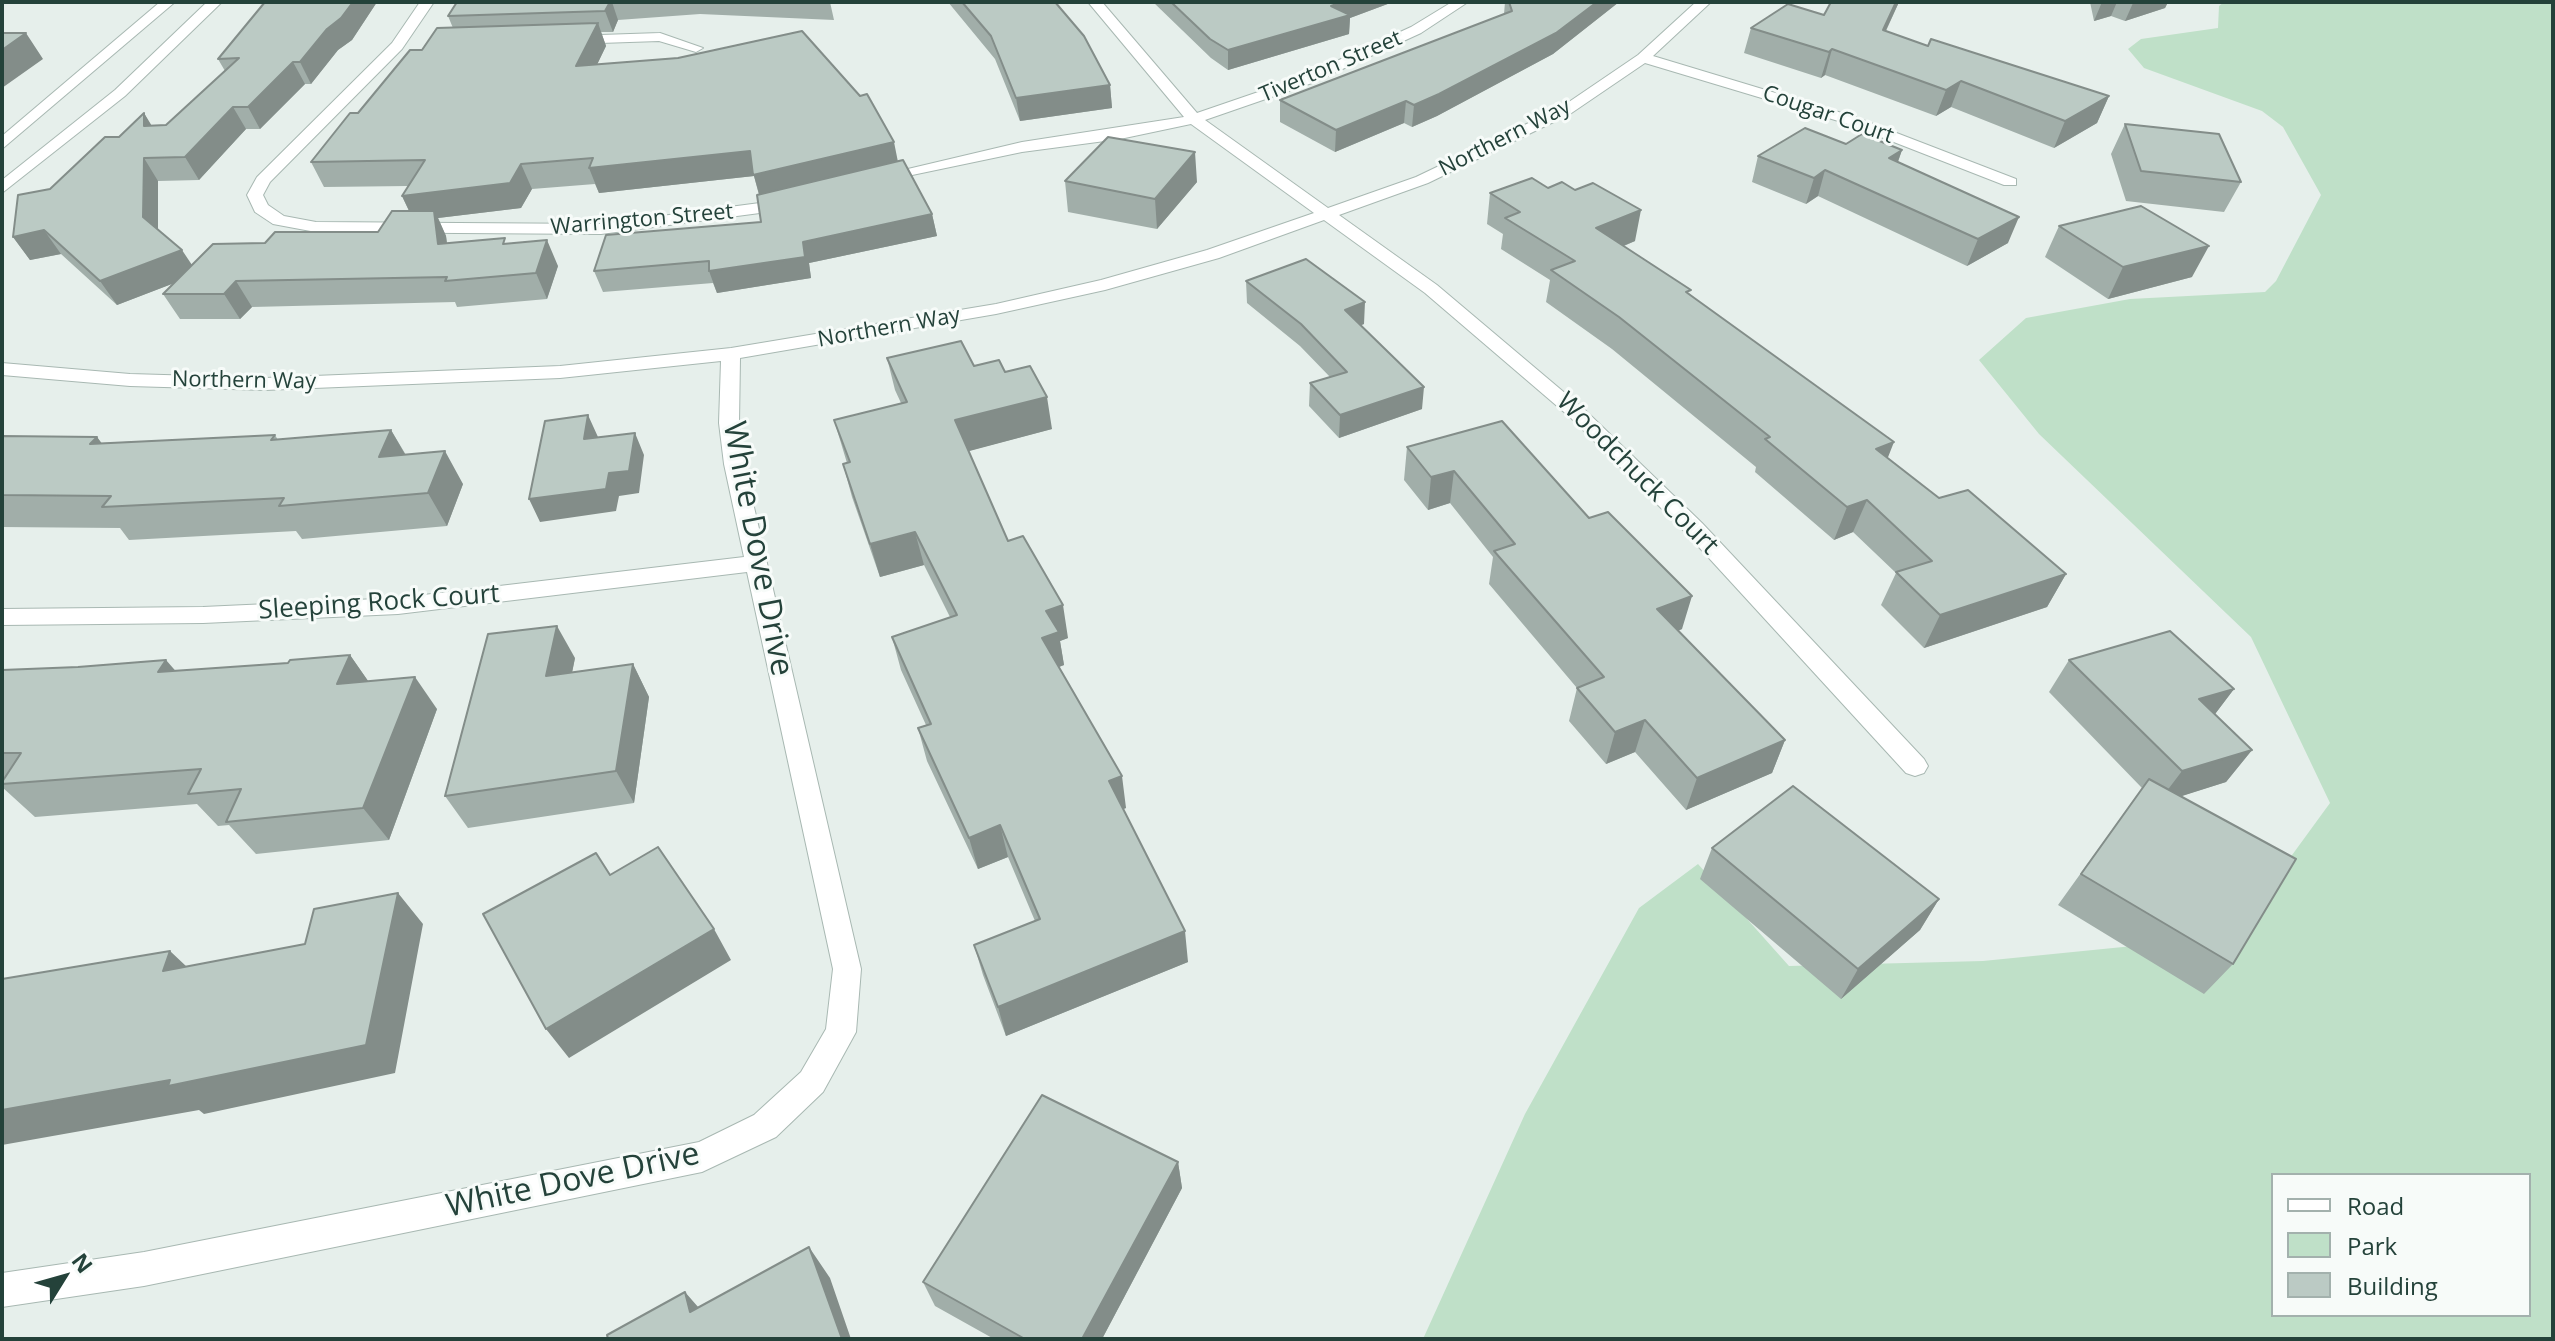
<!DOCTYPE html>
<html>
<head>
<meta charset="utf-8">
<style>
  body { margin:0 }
  #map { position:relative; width:2555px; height:1341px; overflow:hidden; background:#e6efeb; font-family:"Open Sans",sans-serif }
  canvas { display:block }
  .frame { position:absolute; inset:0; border:4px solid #24423a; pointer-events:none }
  .legend { position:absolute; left:2271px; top:1173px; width:260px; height:144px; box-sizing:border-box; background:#f7fbf9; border:2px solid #a3b1ad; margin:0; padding:10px 14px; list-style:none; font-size:24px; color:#24423a }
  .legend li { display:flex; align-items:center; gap:16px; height:40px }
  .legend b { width:40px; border:2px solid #a3b1ad }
  .north { position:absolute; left:24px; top:1237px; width:80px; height:80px; -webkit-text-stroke:6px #f7fbf9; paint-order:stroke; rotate:53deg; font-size:22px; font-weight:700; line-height:32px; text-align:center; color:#24423a }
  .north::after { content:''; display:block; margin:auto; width:28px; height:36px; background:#24423a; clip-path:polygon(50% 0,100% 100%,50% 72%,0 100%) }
</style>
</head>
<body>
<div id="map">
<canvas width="2555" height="1341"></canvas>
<div class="frame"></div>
<ul class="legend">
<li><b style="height:10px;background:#fff"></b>Road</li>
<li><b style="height:22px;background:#bfe0c8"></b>Park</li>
<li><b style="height:22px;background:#bbcac4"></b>Building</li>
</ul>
<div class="north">N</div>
</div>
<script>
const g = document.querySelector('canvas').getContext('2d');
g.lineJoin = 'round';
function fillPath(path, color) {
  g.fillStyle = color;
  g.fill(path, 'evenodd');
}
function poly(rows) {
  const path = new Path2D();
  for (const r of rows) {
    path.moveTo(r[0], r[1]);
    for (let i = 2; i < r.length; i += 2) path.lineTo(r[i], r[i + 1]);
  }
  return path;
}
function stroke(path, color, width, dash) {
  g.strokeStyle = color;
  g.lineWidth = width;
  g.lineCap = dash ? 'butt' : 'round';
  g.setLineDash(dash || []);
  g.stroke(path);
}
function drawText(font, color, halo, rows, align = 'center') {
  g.font = font + ' "Open Sans",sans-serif';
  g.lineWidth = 6;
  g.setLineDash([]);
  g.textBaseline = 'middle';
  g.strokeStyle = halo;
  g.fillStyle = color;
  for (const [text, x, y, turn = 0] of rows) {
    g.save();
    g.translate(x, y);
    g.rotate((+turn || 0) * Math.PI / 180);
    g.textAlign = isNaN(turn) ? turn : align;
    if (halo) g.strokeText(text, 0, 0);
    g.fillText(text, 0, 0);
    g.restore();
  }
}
fillPath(poly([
  [2224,2,2553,2,2553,1339,1423,1339,1525,1114,1639,908,1698,864,1789,966,1983,961,2233,936,2330,803,2251,637,2039,434,1979,360,2026,318,2130,299,2265,292,2276,281,2321,195,2283,127,2262,111,2144,68,2128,49,2141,39,2218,28,2219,6],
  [2273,1175,2529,1175,2529,1315,2273,1315]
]), '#bfe0c8');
const minor = poly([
  [160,2,175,2,2,149,2,136,160,2],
  [207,2,222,2,125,96,2,193,2,180,115,90,207,2],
  [420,2,434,2,402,49,270,182,263,195,268,205,284,216,316,222,601,224,790,199,798,204,790,209,601,234,316,232,273,224,255,212,247,195,257,177,392,43,420,2],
  [1088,2,1102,2,1197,113,1302,77,1411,27,1452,2,1468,2,1421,33,1312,83,1205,120,1328,208,1416,177,1560,108,1638,55,1696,2,1711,2,1653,56,1855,117,2016,179,2016,185,2004,185,1845,123,1645,63,1570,114,1428,183,1339,215,1437,285,1585,410,1702,523,1924,759,1928,766,1924,773,1915,776,1906,773,1686,533,1571,418,1425,293,1324,220,1219,258,1105,290,996,314,740,358,739,423,744,464,861,969,856,1032,823,1092,776,1137,702,1172,144,1286,2,1307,2,1273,144,1252,699,1142,754,1115,801,1072,826,1029,833,969,747,572,398,614,203,623,2,625,2,609,203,607,398,598,744,557,724,464,719,423,721,361,560,378,265,390,130,386,2,375,2,363,130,374,265,378,560,366,731,348,996,304,1101,280,1207,250,1314,213,1191,124,1120,139,1022,152,874,183,874,177,1022,142,1184,117,1088,2],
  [660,33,703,48,696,52,659,41,571,44,564,40,571,36,660,33]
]);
stroke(minor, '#a8b8b2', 2);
fillPath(minor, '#fff');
fillPath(poly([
  [265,2,377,2,352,40,338,50,311,84,305,84,260,129,246,129,199,180,158,181,158,230,192,265,265,243,378,232,409,211,402,196,408,186,324,187,311,162,422,50,453,28,448,16,457,2,830,2,834,20,700,14,618,20,613,32,601,32,606,46,597,64,898,161,932,214,937,236,809,263,811,278,717,293,713,283,603,292,594,271,761,222,759,195,754,176,599,193,595,184,532,189,521,208,438,218,446,236,447,243,508,244,558,266,547,299,457,307,455,302,252,307,240,319,180,319,163,294,174,283,117,305,61,254,30,260,13,237,50,189,119,137,144,113,151,126,166,125,225,71,218,59],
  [948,2,1055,2,1110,85,1112,108,1020,121,995,59],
  [1153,2,1393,2,1350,18,1349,34,1228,70,1211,58],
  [1505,2,1619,2,1553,54,1437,116,1412,127,1404,123,1335,152,1280,122,1280,100,1504,14],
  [1899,2,1886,31,1928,46,2109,96,2097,123,2054,148,1951,107,1936,116,1825,75,1821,78,1744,53,1751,28],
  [2090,2,2168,2,2165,8,2125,21,2111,16,2094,21],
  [2125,124,2241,182,2224,212,2126,201,2111,154],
  [1846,144,1902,150,1898,162,2008,243,1967,266,1818,196,1806,204,1752,182,1758,156],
  [1065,181,1197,182,1157,229,1068,212],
  [1490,193,1635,241,1624,246,1690,294,1888,458,1939,498,2066,574,2047,607,1924,648,1881,605,1896,573,1853,532,1834,540,1755,472,1756,467,1612,349,1546,302,1550,280,1501,249,1503,234,1487,224],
  [2059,226,2192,277,2108,299,2045,257],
  [1246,281,1364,324,1360,325,1422,409,1339,438,1309,406,1310,383,1330,377,1300,346,1247,303],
  [887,358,974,366,1005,372,1052,429,968,451,1008,541,1068,638,1060,641,1064,665,1059,667,1126,808,1123,809,1188,962,1006,1036,983,975,974,945,1035,921,1008,857,978,869,927,761,918,728,926,725,901,670,892,637,950,617,924,565,880,577,852,497,843,464,847,463,834,420,901,403,895,390],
  [1502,421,1682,629,1678,631,1785,740,1772,773,1686,810,1635,752,1606,764,1569,721,1577,688,1489,584,1493,557,1450,503,1428,510,1404,480,1407,447],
  [391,430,406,455,463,484,447,526,302,539,296,531,129,540,120,528,2,527,2,436,97,437,101,443,275,435,278,440],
  [350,655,368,681,437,709,389,840,256,854,229,825,218,826,197,804,35,817,2,787,2,670,78,667,176,671,288,663],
  [575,658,572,672,633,664,649,697,634,803,468,828,445,796],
  [2069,660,2234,689,2215,714,2252,750,2226,782,2181,796,2233,964,2204,994,2058,905,2142,788,2049,692],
  [1712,848,1939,899,1920,930,1841,999,1700,879],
  [1178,1162,1182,1188,1102,1339,994,1339,935,1306,923,1282]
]), '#a1aea9');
fillPath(poly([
  [353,2,377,2,352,40,338,50,311,84,300,62,327,29],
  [610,2,612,2,618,20,613,32,605,11],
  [1342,2,1393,2,1350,18,1349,34,1228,70,1228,50],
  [1597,2,1619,2,1553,54,1437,116,1412,127,1414,105],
  [1896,2,1899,2,1874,56,1883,30],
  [2102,2,2117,2,2111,16,2094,21],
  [2135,2,2168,2,2165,8,2125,21,2133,3],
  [598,23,606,46,585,90,576,66],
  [26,33,43,59,2,88,2,50],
  [1832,49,1825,75,1821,78,1829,52],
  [293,62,305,84,260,129,248,107],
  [1961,81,1951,107,1936,116,1946,90],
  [1110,85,1112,108,1020,121,1016,98],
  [2109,96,2097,123,2054,148,2065,121],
  [1406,101,1404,123,1335,152,1336,130],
  [233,107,246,129,199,180,185,157],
  [144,113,158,136,144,126],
  [894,142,899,167,761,201,754,176,599,193,589,168,750,151],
  [1902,150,1893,175,1889,158],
  [1195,152,1197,182,1157,229,1155,199],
  [144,158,158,181,158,241,143,217],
  [521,164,532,189,521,208,438,218,446,236,450,269,414,221,402,196],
  [1825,170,1818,196,1806,204,1814,178],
  [1641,210,1635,241,1591,259,1596,228],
  [932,214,937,236,809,263,811,278,717,293,709,271,803,242],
  [2019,217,2008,243,1967,266,1978,239],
  [44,230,61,254,30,260,13,237],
  [547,240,558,266,547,299,536,273],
  [2209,246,2192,277,2108,299,2123,267],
  [182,250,198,274,117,305,100,281],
  [236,281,252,307,240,319,224,294],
  [1365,302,1364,324,1344,332,1345,310],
  [1424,387,1422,409,1339,438,1340,415],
  [1047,397,1052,429,962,453,955,420],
  [588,415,598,437,584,439],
  [391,430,410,463,379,457],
  [635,433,644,455,639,493,619,496,616,511,540,522,529,499],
  [97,437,122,470,90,444],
  [1894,442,1881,475,1876,449],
  [445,451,463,484,447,526,428,493],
  [1454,471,1450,503,1428,510,1431,477],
  [1867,500,1853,532,1834,540,1847,507],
  [915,532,924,565,880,577,870,544],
  [2066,574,2047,607,1924,648,1940,615],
  [1692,596,1682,629,1648,642,1657,609],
  [1063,605,1068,638,1060,641,1064,665,1048,671,1042,638,1046,611],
  [557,626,575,658,565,708,546,676],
  [350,655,373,688,337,684],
  [166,660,194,692,158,672],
  [633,664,649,697,634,803,616,771],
  [415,677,437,709,389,840,363,808],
  [2234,689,2209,722,2199,699],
  [1645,720,1635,752,1606,764,1615,732],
  [1785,740,1772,773,1686,810,1697,778],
  [2252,750,2226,782,2157,804,2182,771],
  [1122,776,1126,808,1113,813,1109,781],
  [1000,825,1008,857,978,869,969,838],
  [398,893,423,924,395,1073,204,1114,199,1110,2,1145,2,1110],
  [1939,899,1920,930,1841,999,1858,969],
  [714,929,731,960,569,1058,546,1029],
  [1185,931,1188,962,1006,1036,998,1007],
  [170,951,203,982,163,971],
  [1178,1162,1182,1188,1102,1339,1082,1339],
  [809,1247,830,1278,851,1339,842,1339],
  [685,1292,712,1323,690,1312]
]), '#838d89');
const building = poly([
  [265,2,353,2,341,18,327,29,300,62,293,62,248,107,233,107,185,157,144,158,143,217,182,250,100,281,44,230,13,237,18,195,50,189,105,137,119,137,144,113,144,126,166,125,239,58,218,59,265,2],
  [457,2,610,2,605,11,448,16,457,2],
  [962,2,1055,2,1084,36,1110,85,1016,98,991,36,962,2],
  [1171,2,1342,2,1331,6,1350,15,1228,50,1210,39,1171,2],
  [1509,2,1597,2,1556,33,1439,94,1414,105,1406,101,1336,130,1280,100,1512,11,1509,2],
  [1831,2,1896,2,1883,30,1928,46,1931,39,2109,96,2065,121,1961,81,1946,90,1832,49,1829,52,1751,28,1788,4,1824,15,1831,2],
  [598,23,576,66,678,58,802,31,860,96,867,94,894,142,753,175,750,151,589,168,593,158,521,164,510,183,402,196,425,160,311,162,350,113,358,113,410,50,422,50,437,28,598,23],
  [2,33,26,33,2,50,2,33],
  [2125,124,2219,134,2241,182,2141,171,2125,124],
  [1805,128,1846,144,1862,134,1902,150,1889,158,2019,217,1978,239,1825,170,1814,178,1758,156,1805,128],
  [1108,137,1195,152,1155,199,1065,181,1108,137],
  [903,160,932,214,803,242,805,257,709,271,709,261,594,271,606,235,761,222,757,195,903,160],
  [1532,178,1548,188,1562,182,1575,190,1593,183,1641,210,1596,228,1691,290,1686,292,1894,442,1876,449,1939,498,1968,490,2066,574,1940,615,1896,572,1932,561,1867,500,1847,507,1765,439,1770,437,1619,317,1551,270,1575,261,1505,218,1520,212,1490,193,1532,178],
  [2141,206,2209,246,2123,267,2059,226,2141,206],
  [392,211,434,211,438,244,505,238,503,244,547,240,536,273,445,281,447,277,236,281,224,294,163,294,213,244,265,243,275,232,378,232,392,211],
  [1306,259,1365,302,1345,310,1424,387,1340,415,1310,383,1347,372,1301,324,1246,281,1306,259],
  [961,341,974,366,999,360,1005,372,1030,366,1047,397,955,420,1008,541,1023,536,1063,605,1046,611,1059,632,1042,638,1122,776,1109,781,1185,931,998,1007,974,945,1040,919,1000,825,969,838,918,728,931,724,892,637,957,615,915,532,870,544,843,464,850,462,834,420,907,402,887,358,961,341],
  [588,415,584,439,635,433,629,471,609,473,606,489,529,499,545,421,588,415],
  [1502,421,1589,518,1608,512,1692,596,1657,609,1785,740,1697,778,1645,720,1615,732,1577,688,1604,677,1494,551,1515,544,1454,471,1431,477,1407,447,1502,421],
  [391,430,379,457,445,451,428,493,279,506,284,498,102,507,111,496,2,495,2,436,97,437,90,444,275,435,271,440,391,430],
  [557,626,546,676,633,664,616,771,445,796,488,634,557,626],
  [2170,631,2234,689,2199,699,2252,750,2182,771,2069,660,2170,631],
  [350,655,337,684,415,677,363,808,226,822,241,789,188,794,201,769,2,784,2,782,21,753,2,753,2,670,78,667,166,660,158,672,288,663,290,660,350,655],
  [2149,779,2296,859,2233,964,2081,874,2149,779],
  [1793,786,1939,899,1858,969,1712,848,1793,786],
  [658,847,714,929,546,1029,483,914,596,853,610,875,658,847],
  [398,893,366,1045,168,1086,170,1080,2,1110,2,979,170,951,163,971,305,944,314,909,398,893],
  [1042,1095,1178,1162,1082,1339,1025,1339,923,1282,1042,1095],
  [809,1247,842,1339,608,1339,607,1335,685,1292,690,1312,809,1247]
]);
fillPath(building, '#bbcac4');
stroke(building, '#838d89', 2);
drawText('22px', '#24423a', '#f7fbf9', [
  ["Tiverton Street",1331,67,-23],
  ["Cougar Court",1828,115,19],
  ["Northern Way",1505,138,-27],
  ["Warrington Street",642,220,-5],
  ["Northern Way",889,328,-10],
  ["Northern Way",244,381,1]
]);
drawText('26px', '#24423a', '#f7fbf9', [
  ["Woodchuck Court",1637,474,45],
  ["Sleeping Rock Court",379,603,-4]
]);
drawText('32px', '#24423a', '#f7fbf9', [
  ["White Dove Drive",757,549,79],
  ["White Dove Drive",573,1181,-12]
]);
</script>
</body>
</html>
